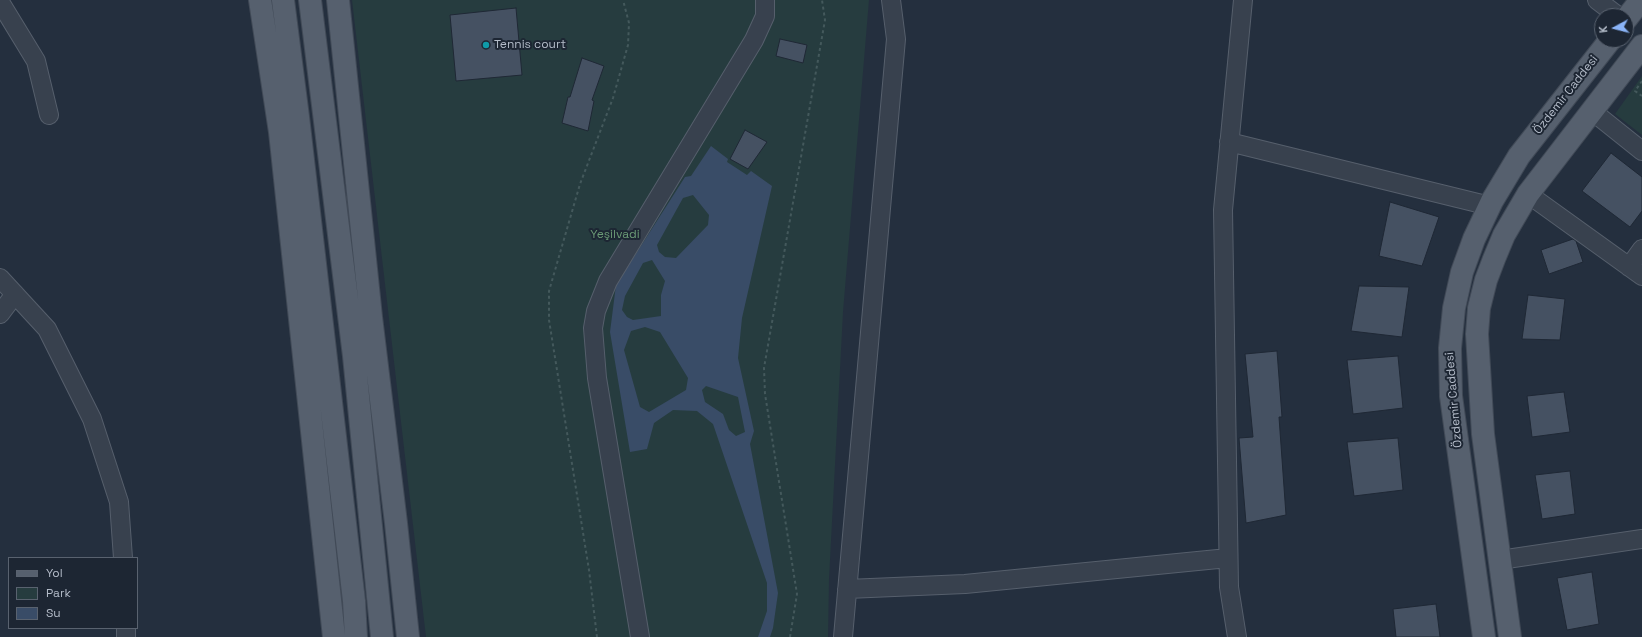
<!DOCTYPE html>
<html>
<head>
<meta charset="utf-8">
<style>
  body { margin:0 }
  #map { position:relative; width:1642px; height:637px; overflow:hidden; background:#242f3e; font-family:"Space Grotesk",sans-serif }
  canvas { display:block }
  .legend { position:absolute; left:8px; top:557px; width:130px; height:72px; box-sizing:border-box; background:#1d2633; border:1px solid #59626f; margin:0; padding:5px 7px; list-style:none; font-size:12px; color:#b4bcc9 }
  .legend li { display:flex; align-items:center; gap:8px; height:20px }
  .legend b { width:20px; border:1px solid #59626f }
  .north { position:absolute; left:1594px; top:8px; width:40px; height:40px; box-sizing:border-box; background:#1d2633; border:1px solid #59626f; border-radius:50%; rotate:263deg; font-size:11px; font-weight:700; line-height:16px; text-align:center; color:#b4bcc9 }
  .north::after { content:''; display:block; margin:auto; width:14px; height:18px; background:#8ab4f8; clip-path:polygon(50% 0,100% 100%,50% 72%,0 100%) }
</style>
</head>
<body>
<div id="map">
<canvas width="1642" height="637"></canvas>
<ul class="legend">
<li><b style="height:5px;background:#56606e"></b>Yol</li>
<li><b style="height:11px;background:#263c3f"></b>Park</li>
<li><b style="height:11px;background:#394c67"></b>Su</li>
</ul>
<div class="north">K</div>
</div>
<script>
const g = document.querySelector('canvas').getContext('2d');
g.lineJoin = 'round';
function fillPath(path, color) {
  g.fillStyle = color;
  g.fill(path, 'evenodd');
}
function poly(rows) {
  const path = new Path2D();
  for (const r of rows) {
    path.moveTo(r[0], r[1]);
    for (let i = 2; i < r.length; i += 2) path.lineTo(r[i], r[i + 1]);
  }
  return path;
}
function stroke(path, color, width, dash) {
  g.strokeStyle = color;
  g.lineWidth = width;
  g.lineCap = dash ? 'butt' : 'round';
  g.setLineDash(dash || []);
  g.stroke(path);
}
function drawText(font, color, halo, rows, align = 'center') {
  g.font = font + ' "Space Grotesk",sans-serif';
  g.lineWidth = 4;
  g.setLineDash([]);
  g.textBaseline = 'middle';
  g.strokeStyle = halo;
  g.fillStyle = color;
  for (const [text, x, y, turn = 0] of rows) {
    g.save();
    g.translate(x, y);
    g.rotate((+turn || 0) * Math.PI / 180);
    g.textAlign = isNaN(turn) ? turn : align;
    if (halo) g.strokeText(text, 0, 0);
    g.fillText(text, 0, 0);
    g.restore();
  }
}
fillPath(poly([
  [352,0,869,0,843,312,829,579,828,637,426,637],
  [1642,76,1642,135,1615,114]
]), '#263c3f');
fillPath(poly([
  [711,146,728,159,727,162,747,175,751,171,772,186,742,318,738,358,754,431,750,444,778,593,773,628,770,637,758,637,767,611,767,583,713,424,697,411,673,410,654,423,647,449,630,452,610,332,616,285,685,177,691,176],
  [693,195,709,215,708,225,676,258,665,257,659,252,657,245,683,198],
  [652,260,665,281,661,295,661,316,633,320,627,317,622,310,625,296,643,263],
  [645,327,660,332,688,378,686,390,649,412,640,407,624,350,631,331],
  [706,386,738,397,745,432,736,436,729,430,723,414,705,402,702,390]
]), '#394c67');
const building = poly([
  [516,8,522,75,456,81,450,15,516,8],
  [780,39,807,45,803,63,776,56,780,39],
  [582,58,604,66,592,100,594,101,588,131,562,123,568,97,570,97,582,58],
  [745,130,767,142,748,169,730,159,745,130],
  [1611,153,1642,177,1642,211,1630,227,1582,191,1611,153],
  [1390,202,1439,217,1422,266,1379,256,1390,202],
  [1573,239,1576,241,1583,262,1549,274,1541,250,1573,239],
  [1359,286,1409,287,1402,337,1351,331,1359,286],
  [1528,295,1565,299,1560,340,1522,339,1528,295],
  [1277,351,1282,417,1279,417,1286,515,1246,523,1239,438,1253,437,1245,354,1277,351],
  [1398,356,1403,408,1353,414,1347,360,1398,356],
  [1564,392,1570,432,1532,437,1527,396,1564,392],
  [1398,438,1403,490,1354,496,1347,442,1398,438],
  [1570,471,1575,514,1542,519,1535,475,1570,471],
  [1592,572,1599,624,1567,630,1557,578,1592,572],
  [1436,604,1440,637,1396,637,1393,609,1436,604]
]);
fillPath(building, '#455162');
stroke(building, '#1f2835', 1);
const minor = poly([
  [1597,0,1618,16],
  [0,2,36,61,49,115],
  [1592,111,1642,151],
  [1229,142,1490,206],
  [1528,194,1642,276],
  [1629,267,1642,249],
  [0,278,47,329,92,419,119,502,123,558],
  [0,314,15,294],
  [1500,560,1642,539],
  [847,589,965,584,1228,558],
  [126,637,126,628],
  [640,637,597,378,593,328,596,311,608,281,754,40,765,16,765,0],
  [843,637,896,39,891,0],
  [1237,637,1229,587,1223,210,1243,0]
]);
const major = poly([
  [260,0,280,132,334,637],
  [283,0,298,117,354,601,356,637],
  [310,0,354,356,382,637],
  [338,0,371,317,396,523,408,637],
  [1626,19,1641,0],
  [1484,637,1451,396,1450,348,1454,308,1462,272,1474,239,1492,201,1519,156,1610,40],
  [1510,637,1483,434,1477,334,1479,308,1486,280,1494,259,1504,235,1528,194,1642,46]
]);
stroke(minor, '#565f6c', 20);
stroke(major, '#414a57', 24);
stroke(poly([
  [1642,81,1635,91,1642,96],
  [597,637,589,570,549,320,549,291,580,184,613,98,628,45,629,23,623,0],
  [790,637,797,594,765,394,764,368,825,20,822,0]
]), '#44595c', 2, [3, 3]);
stroke(minor, '#38414e', 18);
stroke(major, '#56606e', 22);
for (const [x, y, r, color] of [
  [486,45,4,"#0f9aa8"]
]) {
  const dot = new Path2D();
  dot.arc(x, y, r, 0, 2 * Math.PI);
  g.fillStyle = color;
  g.fill(dot);
  stroke(dot, '#1d2633', 1.5);
}
drawText('12px', '#b4bcc9', '#1d2633', [
  ["Tennis court",494,45]
], 'left');
drawText('12px', '#b4bcc9', '#1d2633', [
  ["Özdemir Caddesi",1566,95,-52],
  ["Özdemir Caddesi",1454,400,-95]
]);
drawText('12px', '#6b9a76', '#1d2633', [
  ["Yeşilvadi",615,235]
]);
</script>
</body>
</html>
